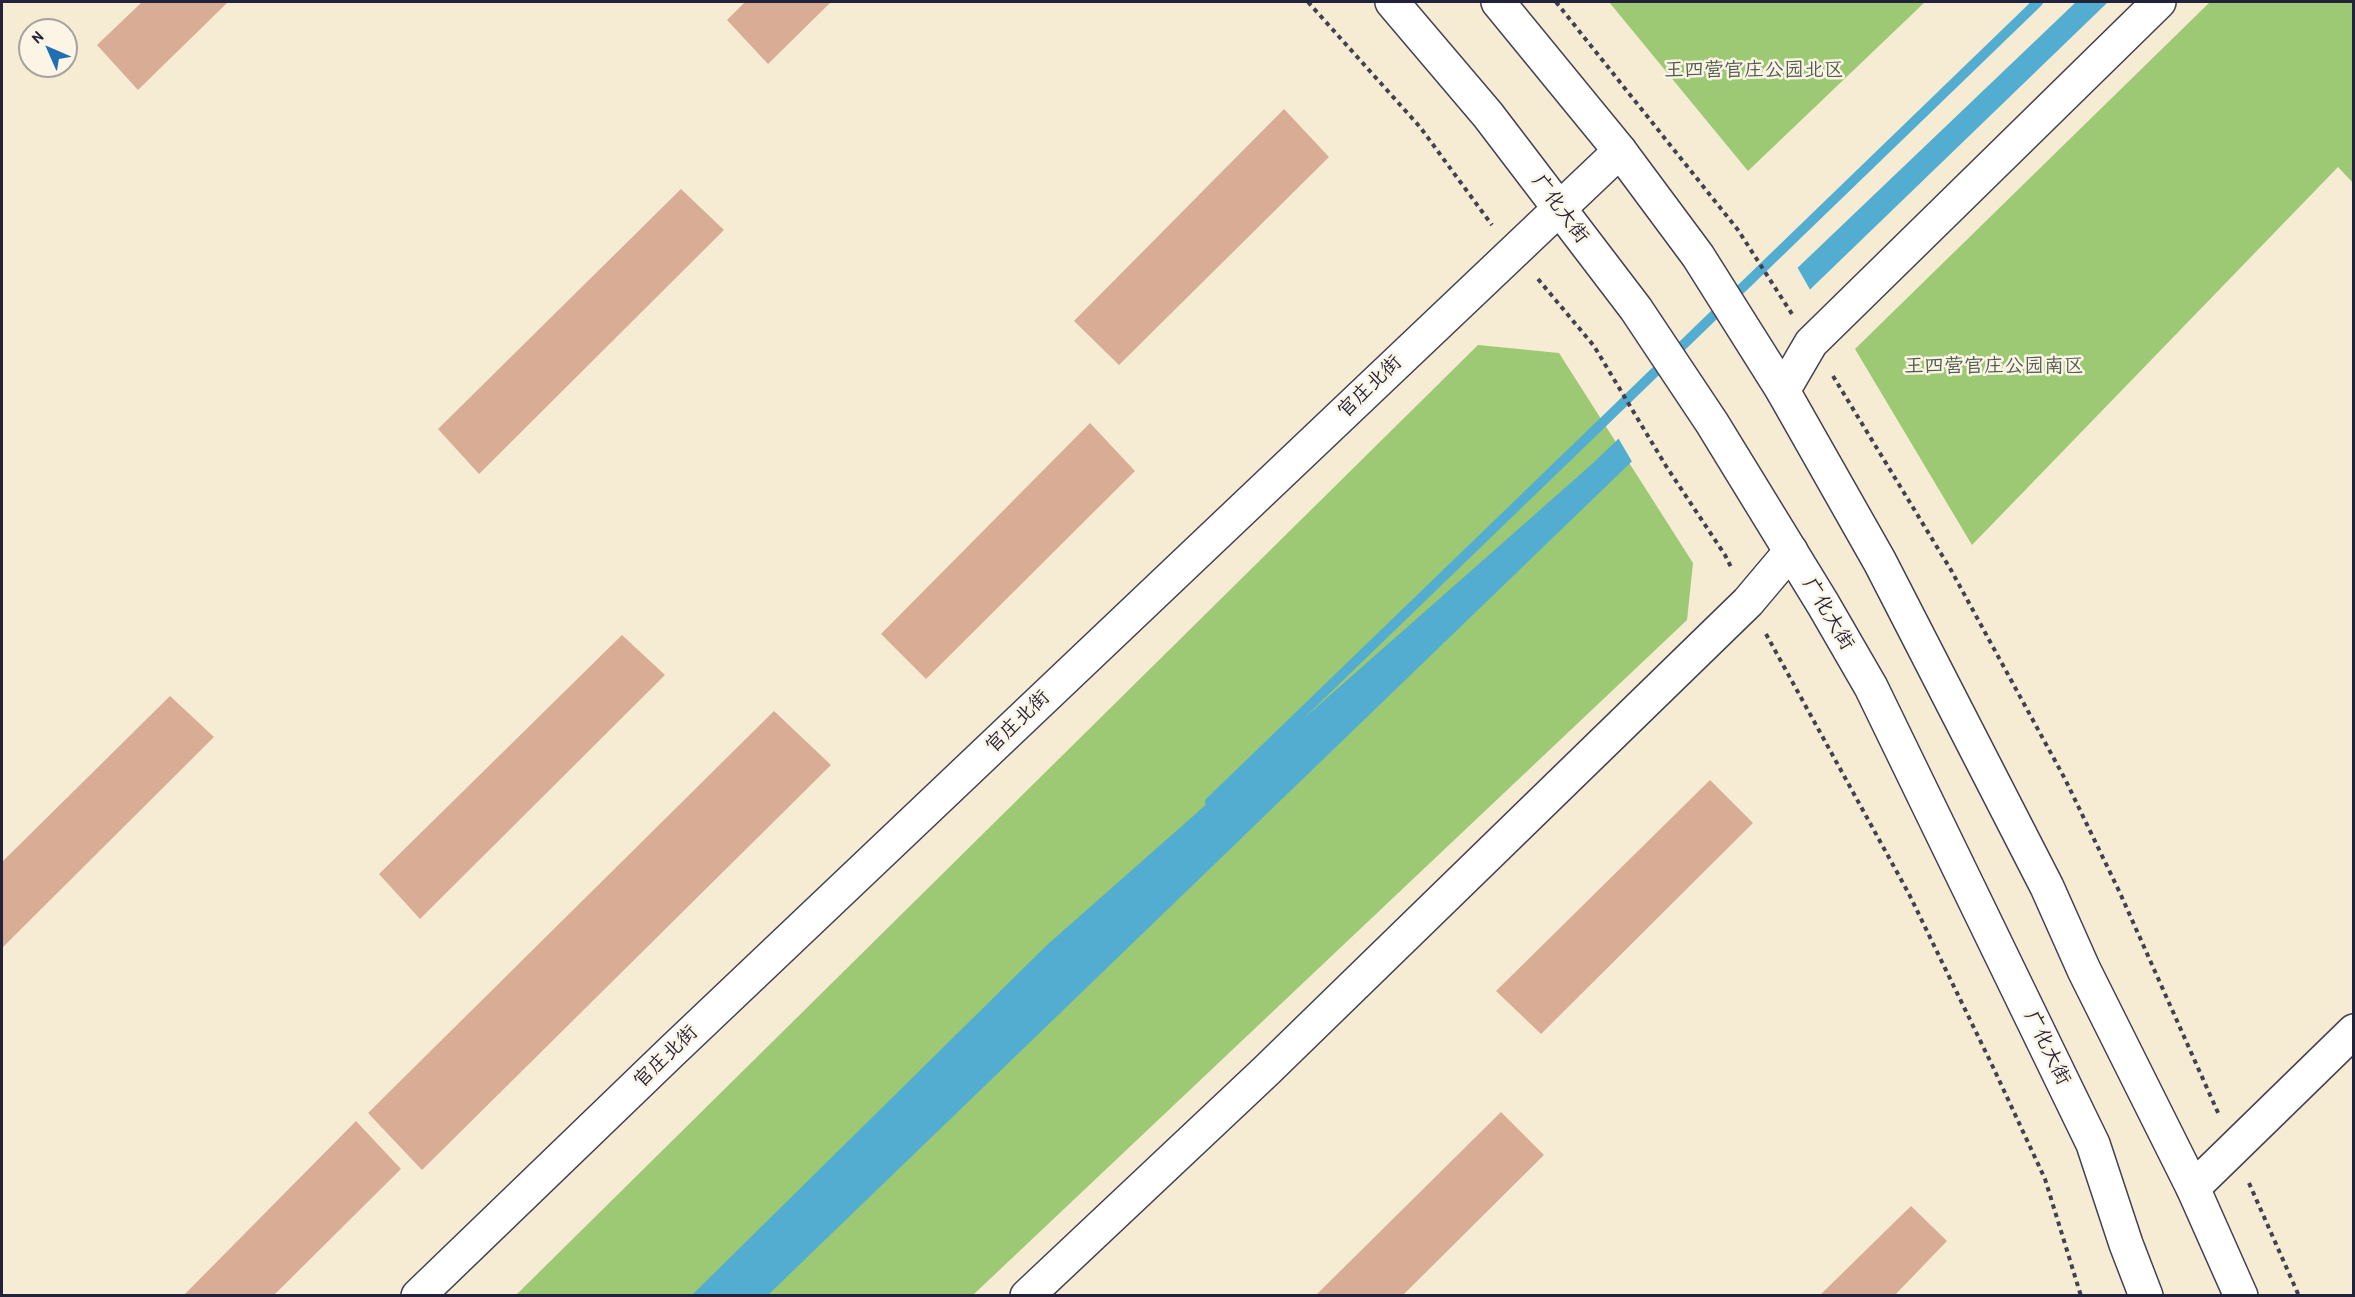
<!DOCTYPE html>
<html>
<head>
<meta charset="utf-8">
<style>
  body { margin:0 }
  #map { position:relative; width:2355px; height:1297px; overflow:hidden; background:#f6ebd3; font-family:"Patrick Hand",sans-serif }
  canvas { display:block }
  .frame { position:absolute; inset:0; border:3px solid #22223b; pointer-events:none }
  .north { position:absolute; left:18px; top:18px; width:60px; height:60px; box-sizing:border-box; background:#fcf5e5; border:2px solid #a5a1a1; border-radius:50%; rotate:315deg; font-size:16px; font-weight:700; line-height:24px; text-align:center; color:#22223b }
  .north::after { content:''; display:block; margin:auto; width:21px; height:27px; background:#1f6fb2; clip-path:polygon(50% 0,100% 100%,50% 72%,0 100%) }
</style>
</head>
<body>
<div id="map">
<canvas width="2355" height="1297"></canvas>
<div class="frame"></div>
<div class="north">N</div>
</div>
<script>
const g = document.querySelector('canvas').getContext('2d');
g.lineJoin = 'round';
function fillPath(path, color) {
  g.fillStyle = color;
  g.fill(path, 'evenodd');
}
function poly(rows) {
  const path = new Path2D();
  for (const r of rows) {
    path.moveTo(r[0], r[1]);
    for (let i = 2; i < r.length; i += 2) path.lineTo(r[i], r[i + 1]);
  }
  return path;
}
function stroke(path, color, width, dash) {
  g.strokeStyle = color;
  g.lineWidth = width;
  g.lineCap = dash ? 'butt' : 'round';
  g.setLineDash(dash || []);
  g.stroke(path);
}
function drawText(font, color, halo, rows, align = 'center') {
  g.font = font + ' "Patrick Hand","LXGW WenKai TC",sans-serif';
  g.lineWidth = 5;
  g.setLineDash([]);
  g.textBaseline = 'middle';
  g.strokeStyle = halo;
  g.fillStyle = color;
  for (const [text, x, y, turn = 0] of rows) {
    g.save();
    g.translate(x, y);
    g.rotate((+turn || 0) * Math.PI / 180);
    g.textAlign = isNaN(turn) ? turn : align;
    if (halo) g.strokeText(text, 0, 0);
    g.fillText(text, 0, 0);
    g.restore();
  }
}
fillPath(poly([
  [1609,2,1925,2,1748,171],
  [2210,2,2353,2,2353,183,2338,167,1972,545,1855,349],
  [1478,345,1559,353,1693,563,1687,620,973,1295,515,1296]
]), '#9dc975');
fillPath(poly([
  [2076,2,2108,2,768,1295,691,1296,1047,945,1592,464]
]), '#52add0');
fillPath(poly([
  [1796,265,1812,293,1634,465,1617,436]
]), '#f6ebd3');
stroke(poly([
  [1210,802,2038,2]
]), '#52add0', 10);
fillPath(poly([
  [142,2,228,2,138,90,97,45],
  [745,2,831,2,768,64,727,20],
  [1284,109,1329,157,1119,365,1074,321],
  [681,189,724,230,479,474,438,429],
  [1090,423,1135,471,926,679,881,634],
  [622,635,665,675,420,919,379,874],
  [170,696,214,737,2,948,2,862],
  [774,711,831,765,422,1170,368,1113],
  [1710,780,1753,823,1541,1034,1496,991],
  [1501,1112,1544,1155,1402,1296,1315,1296],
  [356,1121,401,1169,273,1296,183,1296],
  [1911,1206,1947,1241,1894,1296,1819,1296]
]), '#d9ad95');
const minor = poly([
  [1783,391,1811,343,2159,2],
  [2193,1188,2354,1031],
  [418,1296,671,1052,1620,151],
  [1027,1296,1266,1071,1748,602,1791,551]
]);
const major = poly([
  [1392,2,1488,115,1636,309,1712,423,1823,604,1871,687,2093,1144,2126,1244,2146,1296],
  [1498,2,1620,151,1698,256,1783,391,1880,562,2047,887,2084,970,2193,1188,2241,1296]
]);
stroke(minor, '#424052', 36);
stroke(major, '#424052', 36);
stroke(poly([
  [1308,2,1420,127,1492,225],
  [1556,2,1738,230,1792,314],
  [1538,279,1594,346,1666,466,1725,555,1732,569],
  [1833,376,1951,570,2065,779,2120,893,2219,1115],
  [1766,634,1909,894,1993,1067,2045,1179,2081,1296],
  [2249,1183,2299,1296]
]), '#424052', 4, [4.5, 4.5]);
stroke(minor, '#fff', 33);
stroke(major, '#fff', 33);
drawText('20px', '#4d5c4f', '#fcf5e5', [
  ["王四营官庄公园北区",1754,71],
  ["王四营官庄公园南区",1994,367]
]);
drawText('20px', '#22223b', '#fcf5e5', [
  ["广化大街",1560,209,53],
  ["官庄北街",1370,387,-44],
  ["广化大街",1828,614,59],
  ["官庄北街",1018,722,-44],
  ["广化大街",2047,1048,64],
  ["官庄北街",666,1057,-44]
]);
</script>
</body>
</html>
